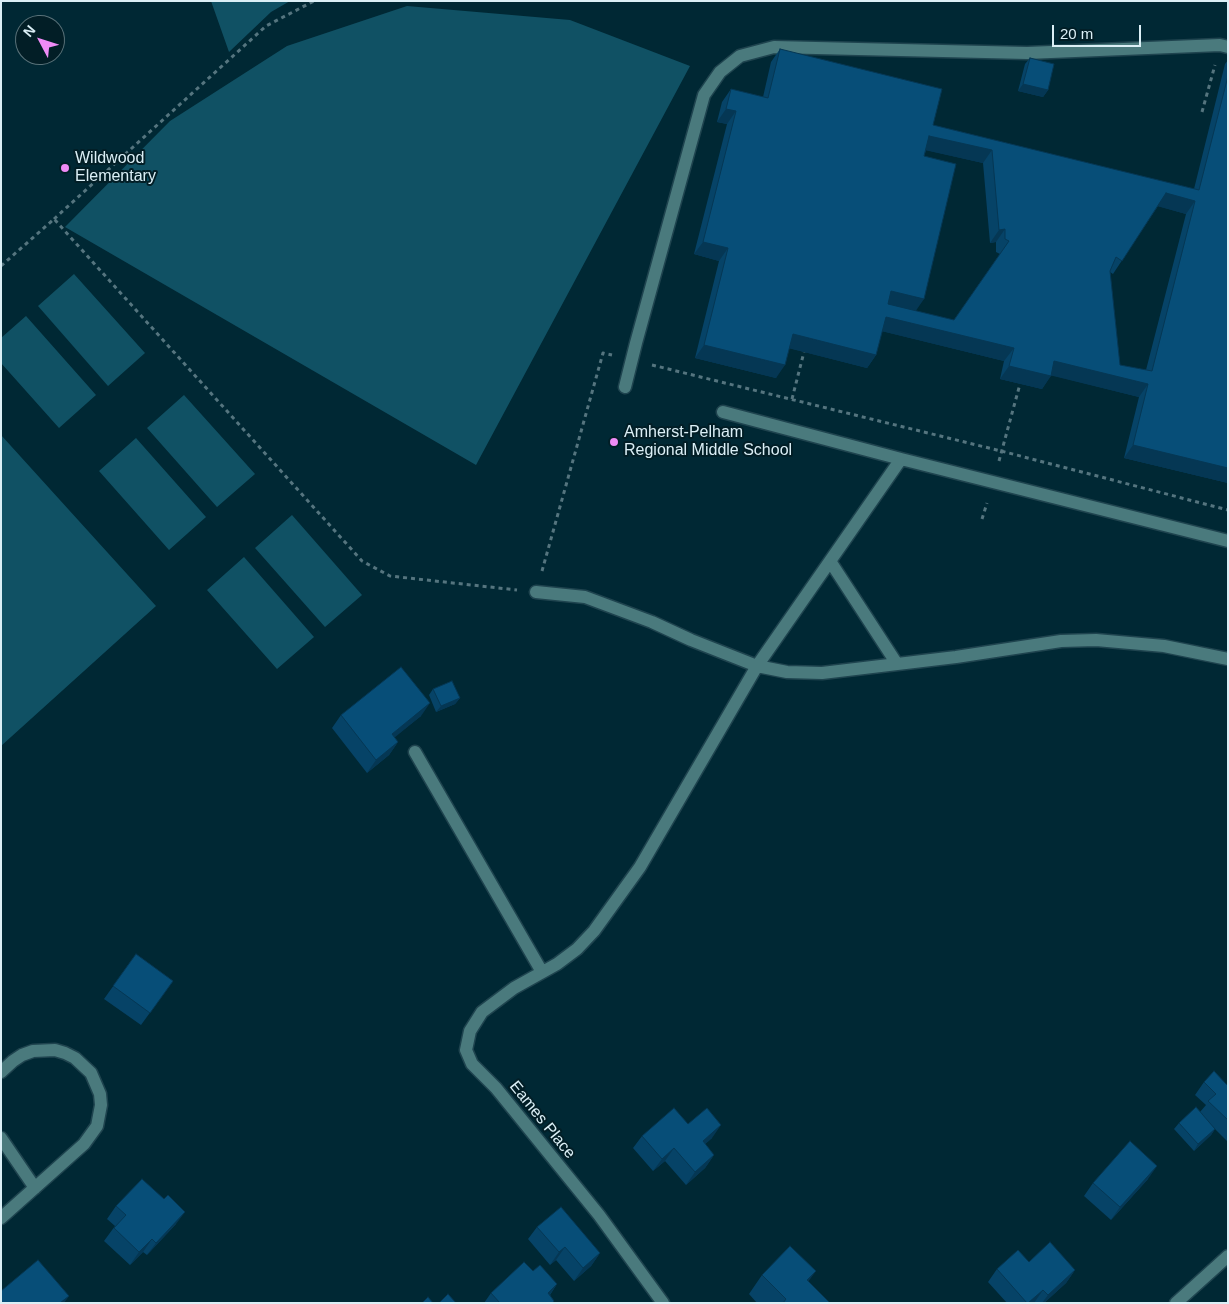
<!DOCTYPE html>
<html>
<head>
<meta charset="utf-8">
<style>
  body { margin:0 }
  #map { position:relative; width:1229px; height:1304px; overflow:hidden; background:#002834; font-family:Arial,sans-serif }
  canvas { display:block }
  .frame { position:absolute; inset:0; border:2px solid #dbeff6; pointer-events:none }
  .north { position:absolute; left:15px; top:15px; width:50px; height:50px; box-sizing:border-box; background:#021e26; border:1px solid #597279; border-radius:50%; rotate:310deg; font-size:14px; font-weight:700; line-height:20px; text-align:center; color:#dbeff6 }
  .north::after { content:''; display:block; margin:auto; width:18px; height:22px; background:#ef8bf6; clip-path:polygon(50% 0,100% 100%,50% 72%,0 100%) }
  .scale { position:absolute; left:1052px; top:25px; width:89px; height:22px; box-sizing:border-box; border:2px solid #dbeff6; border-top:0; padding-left:6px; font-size:15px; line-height:18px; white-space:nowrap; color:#dbeff6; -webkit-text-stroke:4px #021e26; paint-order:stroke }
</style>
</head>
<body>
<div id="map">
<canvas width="1229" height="1304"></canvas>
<div class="frame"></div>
<div class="north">N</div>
<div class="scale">20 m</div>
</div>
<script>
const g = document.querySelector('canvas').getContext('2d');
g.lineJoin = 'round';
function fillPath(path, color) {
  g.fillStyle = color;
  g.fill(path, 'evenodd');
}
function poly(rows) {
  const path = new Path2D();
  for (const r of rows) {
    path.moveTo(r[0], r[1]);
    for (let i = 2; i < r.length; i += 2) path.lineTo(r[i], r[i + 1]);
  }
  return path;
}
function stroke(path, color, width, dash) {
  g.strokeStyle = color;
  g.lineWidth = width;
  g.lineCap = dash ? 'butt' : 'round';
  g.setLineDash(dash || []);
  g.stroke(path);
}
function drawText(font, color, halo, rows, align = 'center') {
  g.font = font + ' Arial,sans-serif';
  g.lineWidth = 4;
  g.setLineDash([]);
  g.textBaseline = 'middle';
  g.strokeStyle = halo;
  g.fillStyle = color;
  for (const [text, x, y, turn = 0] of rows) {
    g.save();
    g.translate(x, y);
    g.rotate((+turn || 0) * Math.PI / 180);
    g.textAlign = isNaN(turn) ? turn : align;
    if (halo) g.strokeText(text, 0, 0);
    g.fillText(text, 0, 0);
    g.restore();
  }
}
fillPath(poly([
  [211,1,290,1,271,12,229,52],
  [407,6,570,20,690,66,476,465,65,227,170,121,287,46],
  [74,274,145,353,108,386,38,306],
  [26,316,96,395,59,428,1,363,1,338],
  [184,395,255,474,217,507,147,428],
  [1,435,156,606,1,746],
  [136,438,206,517,169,550,99,471],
  [292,515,362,595,325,627,255,548],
  [244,557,314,637,277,669,207,590]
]), '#105164');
const minor = poly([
  [625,387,636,343,704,95,720,72,740,56,774,47,1027,53,1220,45,1228,47],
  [723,412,901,459],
  [830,561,897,664],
  [536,592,585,597,652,622,691,640,757,666,901,459,1228,541],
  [415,752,542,972],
  [1,1072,13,1061,22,1055,33,1051,55,1050,65,1053,75,1058,91,1073,100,1094,101,1105,97,1126,84,1144,1,1218],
  [1,1138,35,1188],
  [663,1303,599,1215,496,1088,472,1064,466,1050,470,1031,482,1012,514,988,557,964,577,949,594,931,640,867,757,666,787,672,822,673,956,657,1061,641,1096,640,1164,646,1228,659],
  [1176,1303,1228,1256]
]);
stroke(minor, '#1f444f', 15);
stroke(poly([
  [1202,112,1215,65],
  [54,219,266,26,314,1],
  [1,266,54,219,362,561,390,576,517,590],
  [652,365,1001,451,1228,510],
  [792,399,804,352],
  [999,461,1020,384],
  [982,519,987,503],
  [542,571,603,353,612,355]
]), '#55757f', 3, [4, 4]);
stroke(minor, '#4a7a7d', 12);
fillPath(poly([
  [780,49,933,125,1194,189,1225,64,1228,60,1228,483,1124,458,1139,397,1051,375,1042,389,1000,379,1004,361,882,331,876,355,867,368,789,348,776,378,695,358,719,261,694,254,727,124,717,122,722,102,731,89,763,97,771,62],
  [926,150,983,163,990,243,996,242,996,252,1000,254,954,320,915,311,924,156],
  [1158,206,1186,214,1146,370,1120,365,1110,272,1113,274],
  [1030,58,1048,90,1043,97,1018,91,1025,64],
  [433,689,460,698,455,704,436,712,429,695],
  [341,715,421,716,394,737,398,742,389,755,367,773,332,728],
  [136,954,173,981,141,1025,104,999],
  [1204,1082,1228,1084,1228,1142,1215,1129,1211,1135,1194,1151,1174,1129,1179,1123,1200,1112,1206,1105,1195,1095],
  [688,1124,712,1138,705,1144,714,1155,705,1168,686,1185,665,1161,653,1171,633,1148,642,1136],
  [1148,1179,1111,1220,1084,1196,1093,1183],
  [116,1206,176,1224,147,1255,143,1252,130,1265,104,1241,115,1226,107,1219],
  [537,1227,600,1253,591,1266,574,1281,556,1260,550,1265,528,1239],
  [1029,1262,1075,1270,1066,1283,1044,1303,1007,1303,988,1282,997,1269],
  [762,1275,808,1282,830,1303,757,1303,749,1294],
  [557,1284,550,1295,554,1301,553,1303,484,1303,491,1293]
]), '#064367');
fillPath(poly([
  [1023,84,1048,90,1043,97,1018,91],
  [726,109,736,111,727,124,717,122],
  [929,136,992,150,983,163,920,149],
  [1166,193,1195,201,1186,214,1157,206],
  [1005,229,996,242,990,243,999,230],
  [703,242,728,248,719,261,694,254],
  [891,291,924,299,915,312,882,304],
  [886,317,1014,348,1004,361,877,330],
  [793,334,876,355,867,368,784,347],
  [704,345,785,365,776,378,695,358],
  [1054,361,1148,384,1139,397,1045,374],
  [1009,366,1051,376,1042,389,1000,379],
  [1133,445,1228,468,1228,483,1124,458],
  [460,698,455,704,436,712,441,706],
  [430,703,421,716,383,747,392,734],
  [398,742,389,755,367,773,376,760],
  [721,1125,712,1138,694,1154,703,1141],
  [1215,1129,1211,1135,1194,1151,1198,1144],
  [674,1148,665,1161,653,1171,662,1159],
  [714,1155,705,1168,686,1185,695,1172],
  [1157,1166,1148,1179,1111,1220,1120,1207],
  [185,1212,176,1224,147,1255,156,1243],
  [152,1239,143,1252,130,1265,139,1252],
  [565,1247,556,1260,550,1265,559,1252],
  [600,1253,591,1266,574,1281,583,1268],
  [1075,1270,1066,1283,1044,1303,1042,1303,1048,1295],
  [816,1271,802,1290,807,1280],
  [557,1284,548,1297,548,1293],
  [1043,1290,1034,1303,1028,1303],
  [69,1296,64,1303,60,1303]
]), '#053754');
const building = poly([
  [780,49,942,89,933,125,1199,190,1228,76,1228,468,1133,445,1148,384,1054,361,1051,376,1009,366,1014,348,886,317,876,355,793,334,785,365,704,345,728,248,703,242,736,111,726,109,731,89,768,98,780,49],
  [929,136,992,150,999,230,1005,229,1005,239,1009,241,954,320,888,304,891,291,924,299,956,164,924,156,929,136],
  [1166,193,1195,201,1152,371,1120,365,1110,271,1116,257,1122,261,1166,193],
  [1030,58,1054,64,1048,90,1023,84,1030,58],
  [401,667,430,703,392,734,398,742,376,760,341,715,401,667],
  [452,681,460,698,441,706,433,689,452,681],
  [136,954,173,981,150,1013,113,986,136,954],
  [1214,1071,1227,1085,1228,1084,1228,1120,1208,1101,1216,1094,1204,1082,1214,1071],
  [1196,1107,1215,1129,1198,1144,1179,1123,1196,1107],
  [674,1108,688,1124,707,1108,721,1125,703,1141,714,1155,695,1172,674,1148,662,1159,642,1136,674,1108],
  [1130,1141,1157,1166,1120,1207,1093,1183,1130,1141],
  [142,1179,164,1199,168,1195,185,1212,156,1243,152,1239,139,1252,114,1228,126,1215,116,1206,142,1179],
  [561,1207,600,1253,583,1268,565,1247,559,1252,537,1227,561,1207],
  [1050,1242,1075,1270,1048,1295,1043,1290,1028,1303,1027,1303,997,1269,1018,1250,1029,1262,1050,1242],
  [790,1246,816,1271,807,1280,830,1303,783,1303,786,1299,762,1275,790,1246],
  [38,1260,69,1296,60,1303,1,1303,1,1291,38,1260],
  [524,1262,533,1271,540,1265,557,1284,548,1293,554,1301,552,1303,500,1303,491,1293,524,1262],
  [448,1294,456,1303,439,1303,448,1294],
  [428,1297,433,1303,422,1303,428,1297]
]);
fillPath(building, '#074e78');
stroke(building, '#053754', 1);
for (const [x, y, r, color] of [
  [65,168,5,"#ef8bf6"],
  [614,442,5,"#ef8bf6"]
]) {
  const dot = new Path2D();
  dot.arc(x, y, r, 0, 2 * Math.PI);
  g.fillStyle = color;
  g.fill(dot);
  stroke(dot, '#021e26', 2);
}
drawText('16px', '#dbeff6', '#021e26', [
  ["Wildwood",75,159],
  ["Elementary",75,177],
  ["Amherst-Pelham",624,433],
  ["Regional Middle School",624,451]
], 'left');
drawText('16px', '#dbeff6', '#021e26', [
  ["Eames Place",542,1120,51]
]);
</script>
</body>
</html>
